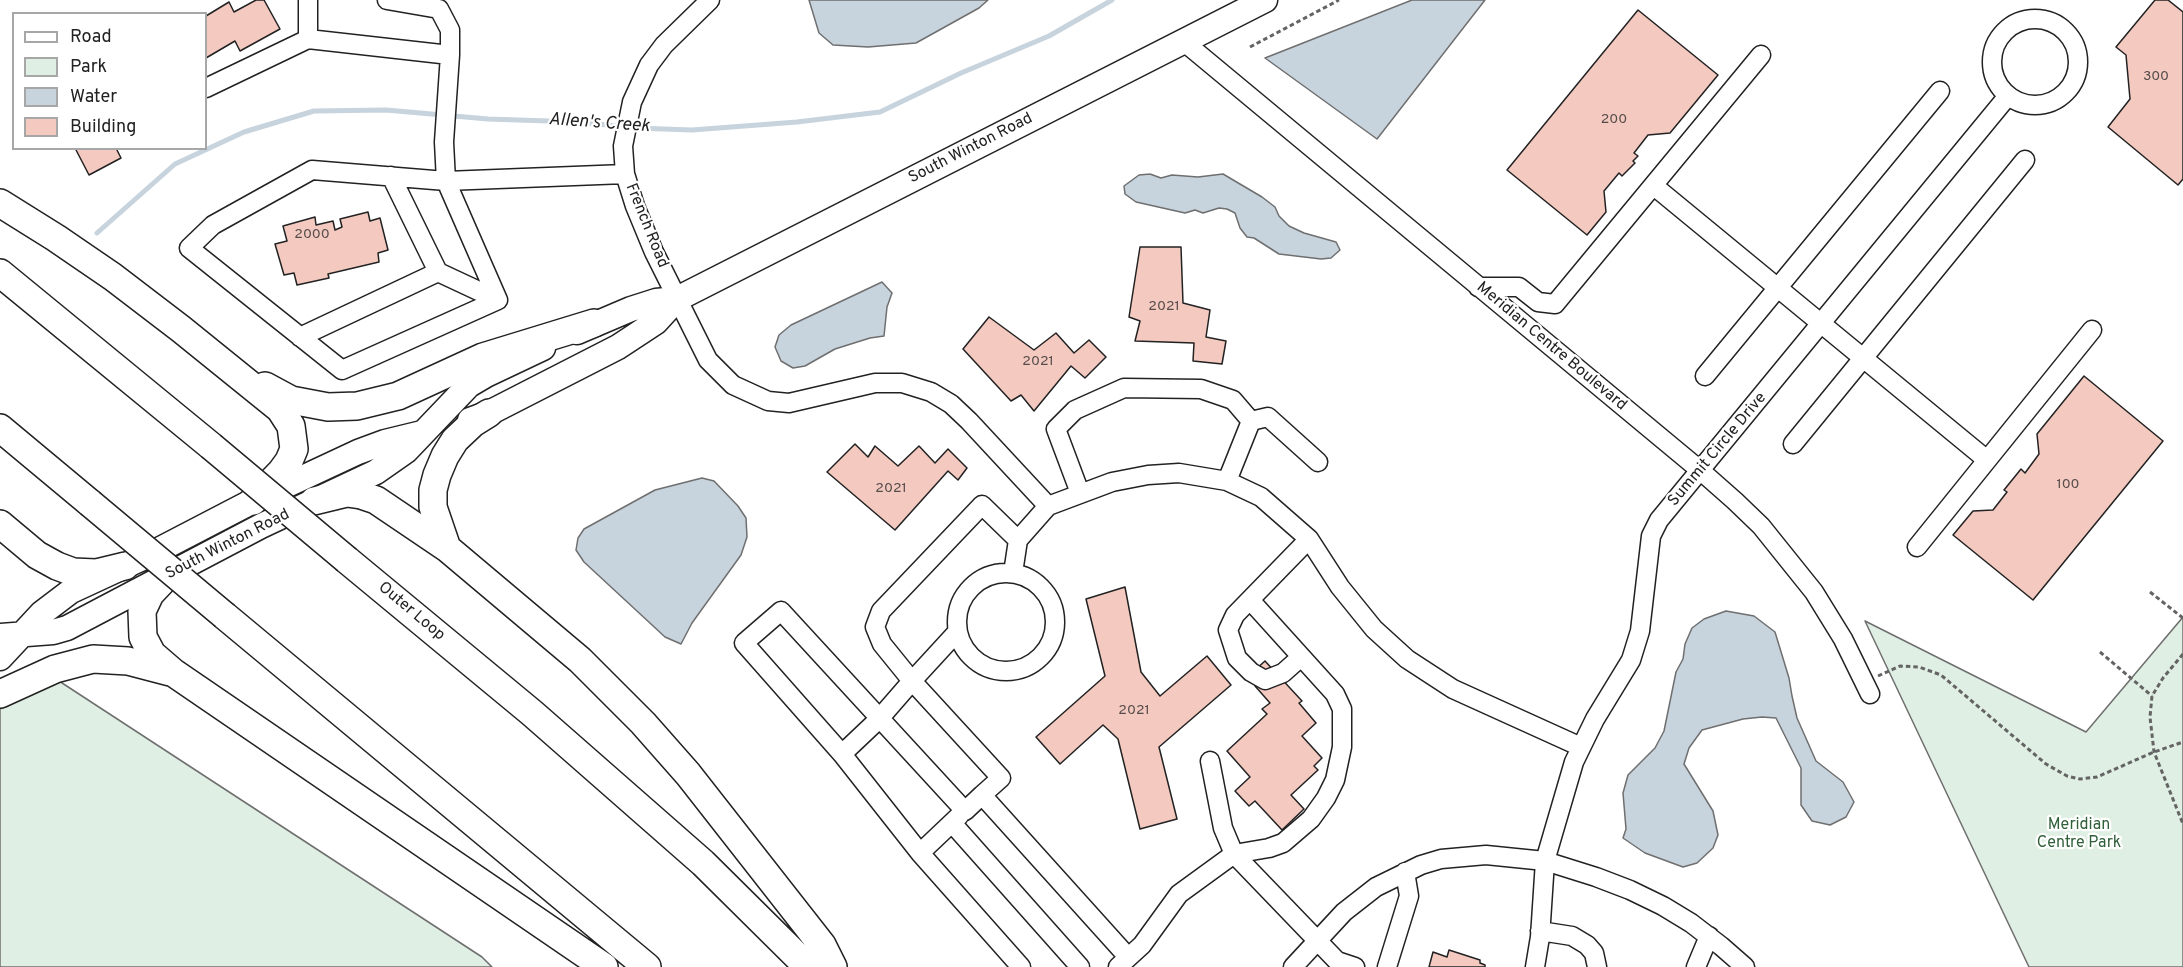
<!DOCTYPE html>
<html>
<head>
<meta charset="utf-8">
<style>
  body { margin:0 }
  #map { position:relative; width:2183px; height:967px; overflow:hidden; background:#fff; font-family:Overpass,sans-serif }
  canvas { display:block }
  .legend { position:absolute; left:12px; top:12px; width:195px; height:138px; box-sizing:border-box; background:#fff; border:2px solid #a7a7a7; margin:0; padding:8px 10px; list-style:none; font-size:18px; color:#222 }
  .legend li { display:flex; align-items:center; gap:12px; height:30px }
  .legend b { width:30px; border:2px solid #a7a7a7 }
</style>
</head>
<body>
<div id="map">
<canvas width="2183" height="967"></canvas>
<ul class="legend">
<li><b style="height:8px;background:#fff"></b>Road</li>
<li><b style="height:16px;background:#e0efe3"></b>Park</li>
<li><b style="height:16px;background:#c7d3dd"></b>Water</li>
<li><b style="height:16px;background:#f3c9c0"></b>Building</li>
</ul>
</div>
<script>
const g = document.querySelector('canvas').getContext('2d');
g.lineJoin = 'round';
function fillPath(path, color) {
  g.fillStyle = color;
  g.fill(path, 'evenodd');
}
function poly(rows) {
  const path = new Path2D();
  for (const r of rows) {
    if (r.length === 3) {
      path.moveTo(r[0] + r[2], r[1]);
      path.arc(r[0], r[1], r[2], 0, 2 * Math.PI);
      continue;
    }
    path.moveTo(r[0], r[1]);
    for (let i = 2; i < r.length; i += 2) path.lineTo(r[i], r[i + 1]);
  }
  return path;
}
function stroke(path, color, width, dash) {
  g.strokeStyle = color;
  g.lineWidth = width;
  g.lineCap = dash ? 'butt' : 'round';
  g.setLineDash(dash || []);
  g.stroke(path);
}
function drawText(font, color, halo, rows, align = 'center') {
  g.font = font + ' Overpass,sans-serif';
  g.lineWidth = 4.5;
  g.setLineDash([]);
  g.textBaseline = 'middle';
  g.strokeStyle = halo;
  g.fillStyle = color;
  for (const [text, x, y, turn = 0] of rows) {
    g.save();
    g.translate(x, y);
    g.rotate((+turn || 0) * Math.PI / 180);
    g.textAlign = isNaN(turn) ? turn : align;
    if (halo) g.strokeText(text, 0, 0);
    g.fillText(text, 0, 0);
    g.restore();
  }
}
const green = poly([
  [2183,617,2183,967,2029,967,1865,621,2086,732,2183,617],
  [59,681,482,957,492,967,0,967,0,709,59,681]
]);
fillPath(green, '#e0efe3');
stroke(green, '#6f6f6f', 1.5);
const water = poly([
  [809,0,988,0,979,8,916,43,868,47,833,45,819,33,809,0],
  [1412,0,1485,0,1377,139,1265,58,1412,0],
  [1150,174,1161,178,1172,175,1198,177,1223,174,1262,197,1275,207,1279,216,1289,226,1304,233,1336,242,1340,250,1331,258,1321,259,1279,254,1254,238,1247,237,1240,228,1235,213,1227,209,1219,208,1203,213,1195,210,1185,213,1136,202,1125,194,1124,186,1139,175,1150,174],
  [882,282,892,293,887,307,884,336,870,338,835,349,805,366,793,368,781,361,775,347,779,335,791,325,882,282],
  [702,478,714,481,738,506,746,518,747,537,741,555,692,623,681,644,665,637,584,562,576,550,578,538,584,529,655,490,702,478],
  [1726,611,1754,616,1775,632,1789,678,1792,696,1797,718,1816,761,1843,782,1854,802,1846,817,1830,825,1812,821,1801,805,1801,768,1776,718,1762,717,1743,719,1702,730,1689,748,1684,764,1713,811,1718,835,1713,848,1697,863,1683,867,1645,853,1623,838,1626,829,1623,793,1628,775,1655,748,1664,731,1676,672,1683,659,1685,644,1692,628,1704,619,1726,611]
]);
fillPath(water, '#c7d3dd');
stroke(water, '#6f6f6f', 1.5);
stroke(poly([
  [97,233,175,164,244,132,314,111,386,110,488,119,579,122,635,128,692,130,797,122,880,112,961,73,1049,36,1112,0]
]), '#c7d3dd', 5);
const building = poly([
  [256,0,264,0,280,29,240,51,235,41,206,58,206,16,229,2,234,12,256,0],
  [2155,0,2168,0,2183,12,2183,179,2178,185,2108,127,2130,99,2126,55,2116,47,2155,0],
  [1638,10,1718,75,1670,133,1648,135,1634,153,1638,156,1633,161,1635,163,1622,176,1619,173,1604,191,1606,212,1587,235,1507,170,1638,10],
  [75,148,116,148,121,158,89,175,75,148],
  [368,212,370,221,380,218,388,250,378,253,379,262,328,274,329,278,297,285,294,273,284,275,275,244,287,241,283,226,315,217,316,225,333,221,335,230,342,227,340,219,368,212],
  [1140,247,1181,247,1183,303,1210,310,1206,337,1226,341,1222,364,1193,361,1194,343,1135,341,1140,321,1129,317,1140,247],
  [989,317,1034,350,1056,333,1074,353,1089,340,1106,357,1085,378,1071,366,1034,411,1021,395,1011,401,963,349,989,317],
  [2084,376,2163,441,2033,600,1953,535,1973,511,1993,510,2007,492,2004,490,2021,469,2025,473,2039,454,2037,434,2084,376],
  [855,444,868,457,875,446,898,466,919,446,935,463,948,449,967,468,958,480,948,471,895,530,827,472,855,444],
  [1125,587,1141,672,1160,696,1207,656,1231,685,1159,747,1177,819,1140,829,1118,739,1103,725,1060,764,1036,737,1105,676,1086,599,1125,587],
  [1265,661,1302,701,1299,703,1316,723,1302,736,1322,758,1314,766,1318,770,1291,795,1304,809,1282,830,1255,801,1249,806,1235,791,1250,777,1227,751,1267,714,1262,709,1270,703,1255,686,1263,678,1255,670,1265,661],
  [1449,950,1480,960,1480,963,1485,965,1485,967,1429,967,1433,952,1447,957,1449,950]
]);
fillPath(building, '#f3c9c0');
stroke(building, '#222', 1.5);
const minor = poly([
  [308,0,308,39],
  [387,0,439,9,450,30,450,55],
  [710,0,664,45,649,65,632,102,623,146,625,174,635,206,654,252,708,360,733,385,768,401,789,403,875,383,902,383,931,392,951,404,969,421,1048,506],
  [2035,62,43],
  [1183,41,1701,471,1735,501,1761,526,1814,592,1843,639,1870,694],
  [206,88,308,39,450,55,444,142,446,181,312,170,213,225,189,248,342,370,498,300,446,181,625,174],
  [1654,186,1987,460],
  [438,272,498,300],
  [1478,287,1519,287,1538,302,1555,304,1761,55],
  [300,337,438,272,391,176],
  [1705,376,1940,91],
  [1251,421,1268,417,1318,462],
  [1793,444,2025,160],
  [1080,493,1056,429,1075,410,1124,388,1201,389,1233,400,1251,421,1227,481],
  [1917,547,2092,330],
  [1013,573,1018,540,1048,506,1112,482,1148,475,1179,473,1227,481,1261,497,1309,539],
  [1006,622,49],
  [957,632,912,681,1001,778,982,795],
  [1301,657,1283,673,1265,680,1251,672,1237,658,1228,630,1235,615,1309,539,1340,587,1374,629,1407,659,1453,689,1581,747],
  [842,754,879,719,912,681,882,644,875,627,881,611,982,505,1018,540],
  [1210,761,1223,828,1234,854,1337,961,1355,967],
  [952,823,1080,967],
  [920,853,959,816],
  [1540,931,1572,936,1587,945,1594,953,1597,967],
  [1021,967,920,853,842,754,744,643,781,611,965,811,982,795,1128,957],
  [1118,967,1142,945,1179,894,1234,854,1269,848,1283,843,1311,819,1326,798,1335,780,1342,747,1342,709,1335,694,1250,600],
  [1293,967,1344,912,1376,887,1421,865,1441,859,1486,855,1545,861,1596,877,1630,890,1663,906,1691,923,1721,946,1745,967],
  [1387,967,1409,896,1405,872],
  [1535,967,1540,937,1545,861,1574,762,1595,719,1631,660,1640,631,1651,536,1659,520,2007,97],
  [1696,967,1709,936]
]);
const major = poly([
  [577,332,631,309,656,301,677,299,1265,0],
  [470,420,489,413,618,347,656,322,677,299],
  [0,636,53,632,67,628,261,526,376,472,406,451,469,385,486,375,543,348],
  [0,658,42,613,71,591,153,553,253,501,358,452,385,442,422,433]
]);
const highway = poly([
  [0,203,56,238,113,277,181,329,280,409,291,426,294,449,289,461,281,472,253,501],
  [0,273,211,446],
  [265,386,291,400,328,407,357,406,398,396,483,357,594,323],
  [0,428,90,503],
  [314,501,347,493,361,495,376,500,447,548,580,660,643,723,688,774,822,945,833,967],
  [0,524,37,555,57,566,73,572,96,573,125,566],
  [447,548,433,507,433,490,437,475,445,456,455,440,473,423,489,413],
  [347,560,532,713,703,863,808,967],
  [168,575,150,594,142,611,143,637,152,654,174,673,604,967],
  [225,616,647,967],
  [0,694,55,669,93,659,128,661,170,672]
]);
stroke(minor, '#222', 21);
stroke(major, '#222', 27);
stroke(highway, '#222', 30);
stroke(poly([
  [1250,47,1339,0],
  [2150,592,2183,618],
  [2100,652,2152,696],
  [2183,654,2163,678,2152,696,2150,717,2154,752,2183,824],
  [1878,676,1900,666,1919,667,1941,675,2046,764,2067,776,2080,779,2097,777,2154,752,2183,742]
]), '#646464', 3, [4.5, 3]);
stroke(minor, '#fff', 18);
stroke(major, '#fff', 24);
stroke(highway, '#fff', 27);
const highwayBridge = poly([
  [211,446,347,560],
  [90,503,225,616]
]);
stroke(highwayBridge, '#222', 30, []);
stroke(highwayBridge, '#fff', 27);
drawText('14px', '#564c4a', null, [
  ["300",2156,77],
  ["200",1614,120],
  ["2000",312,235],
  ["2021",1164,307],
  ["2021",1038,362],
  ["100",2068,485],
  ["2021",891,489],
  ["2021",1134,711]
]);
drawText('16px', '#222', '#fff', [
  ["South Winton Road",971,149,-27],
  ["French Road",646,226,68],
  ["Meridian Centre Boulevard",1551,347,40],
  ["Summit Circle Drive",1718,450,-50],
  ["South Winton Road",228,545,-27],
  ["Outer Loop",411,612,40]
]);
drawText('16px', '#2f5e38', '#fff', [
  ["Meridian",2079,826],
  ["Centre Park",2079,844]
]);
drawText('italic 18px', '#222', '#fff', [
  ["Allen's Creek",599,124,4]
]);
</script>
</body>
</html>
